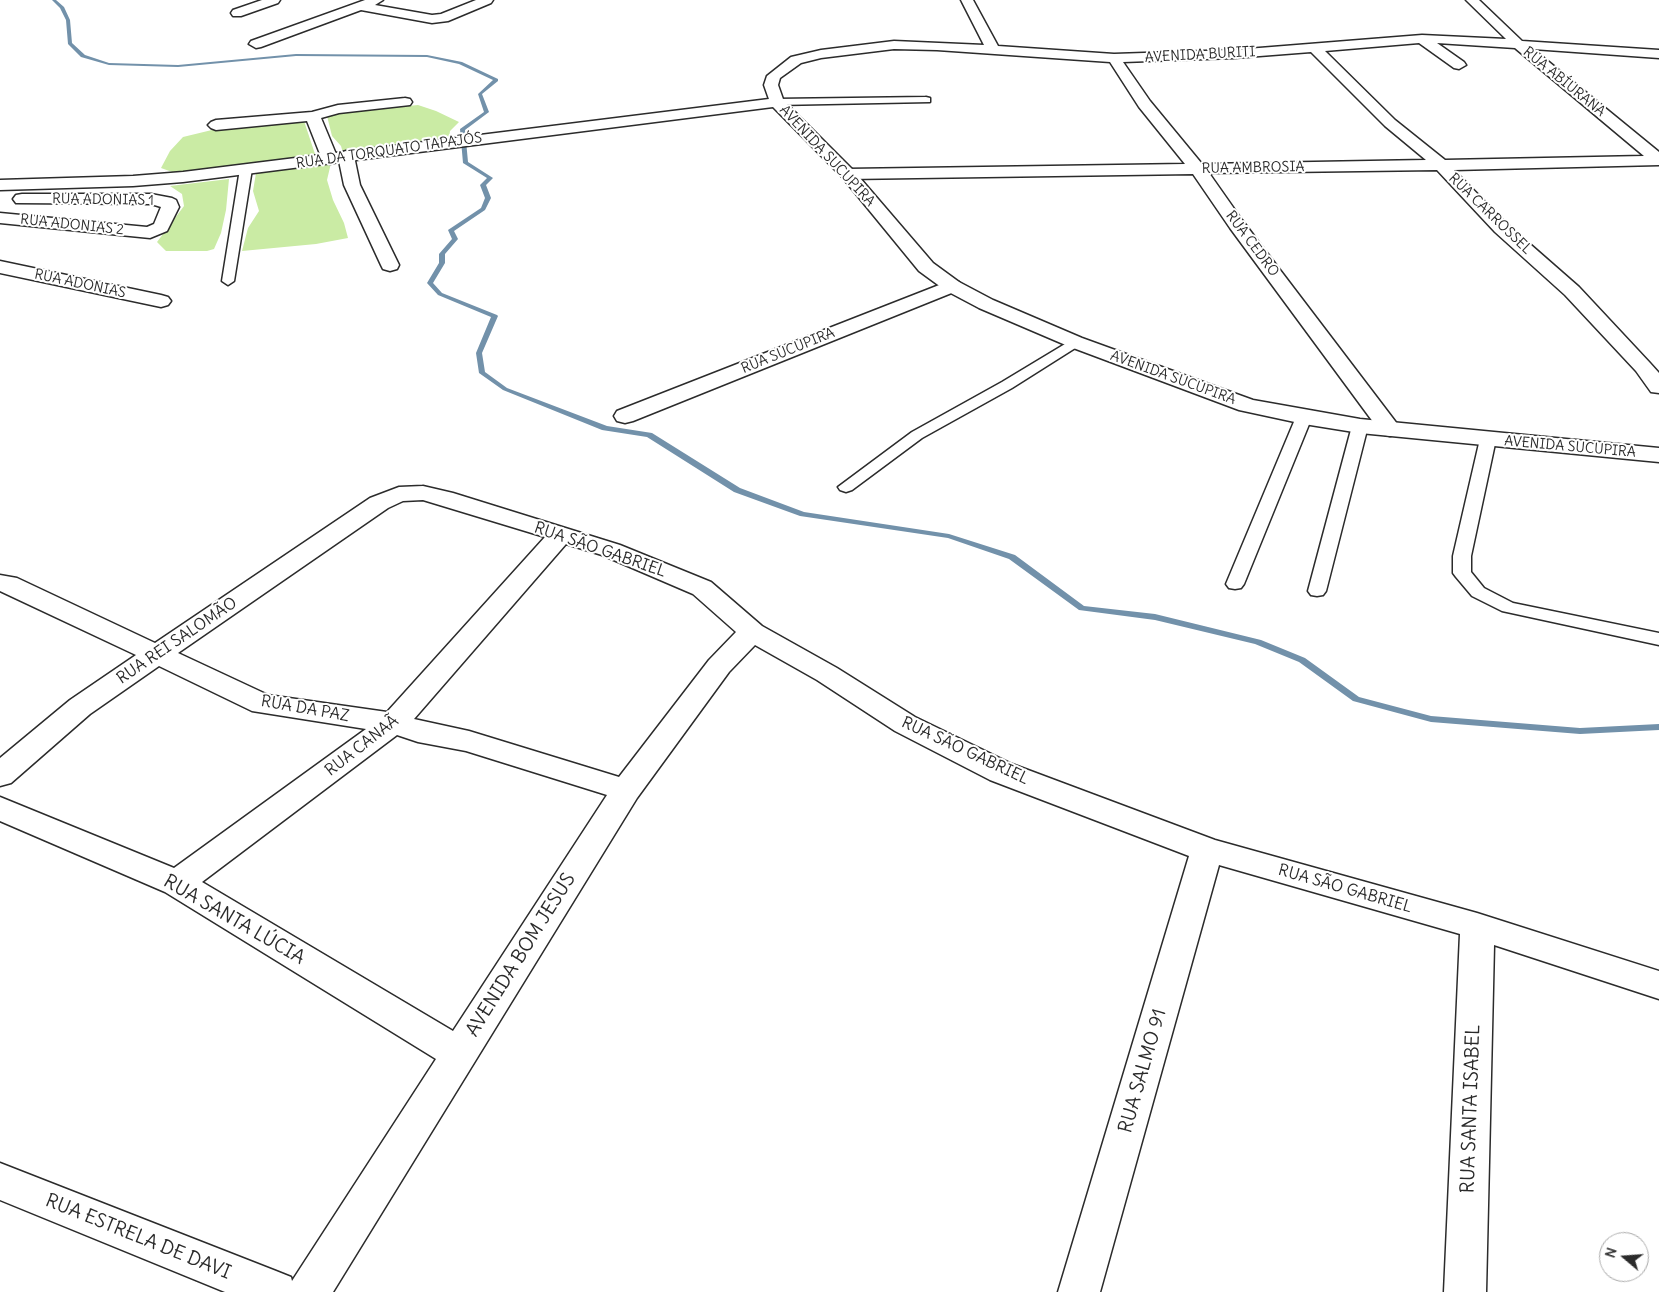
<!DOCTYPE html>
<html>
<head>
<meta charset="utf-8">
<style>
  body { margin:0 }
  #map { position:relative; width:1659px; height:1292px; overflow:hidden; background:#fff; font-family:Delius,sans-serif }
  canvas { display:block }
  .north { position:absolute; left:1599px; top:1232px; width:50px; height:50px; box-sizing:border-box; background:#fff; border:1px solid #aaa; border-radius:50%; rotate:288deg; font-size:14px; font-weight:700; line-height:20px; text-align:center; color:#2b2b2b }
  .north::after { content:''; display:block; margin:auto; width:18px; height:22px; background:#2b2b2b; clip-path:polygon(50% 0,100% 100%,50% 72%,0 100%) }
</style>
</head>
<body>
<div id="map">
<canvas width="1659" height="1292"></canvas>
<div class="north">N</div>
</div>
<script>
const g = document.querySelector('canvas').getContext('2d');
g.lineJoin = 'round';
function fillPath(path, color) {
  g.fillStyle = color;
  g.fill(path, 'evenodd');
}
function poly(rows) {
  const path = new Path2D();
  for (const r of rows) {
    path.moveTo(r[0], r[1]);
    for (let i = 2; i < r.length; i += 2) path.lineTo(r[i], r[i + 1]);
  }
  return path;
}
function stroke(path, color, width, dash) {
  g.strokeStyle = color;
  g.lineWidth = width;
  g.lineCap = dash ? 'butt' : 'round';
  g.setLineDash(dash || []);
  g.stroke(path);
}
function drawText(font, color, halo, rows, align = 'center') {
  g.font = font + ' Delius,sans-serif';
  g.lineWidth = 4;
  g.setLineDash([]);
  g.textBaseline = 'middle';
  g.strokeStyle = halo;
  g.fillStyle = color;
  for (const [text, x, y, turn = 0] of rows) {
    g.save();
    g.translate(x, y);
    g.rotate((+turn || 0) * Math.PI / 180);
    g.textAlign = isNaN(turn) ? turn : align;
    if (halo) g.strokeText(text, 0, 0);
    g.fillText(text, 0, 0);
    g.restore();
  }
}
fillPath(poly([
  [418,105,436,111,459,122,450,131,449,138,343,153,341,146,332,136,327,116,338,113],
  [304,121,316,157,237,165,213,170,175,173,161,168,170,151,183,137,216,129],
  [331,163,327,180,333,200,344,223,348,238,316,244,242,251,248,228,259,211,253,191,256,173],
  [229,179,226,210,221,233,214,249,207,251,166,251,157,242,184,206,182,194,170,186]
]), '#caeba4');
fillPath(poly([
  [52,0,56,0,64,7,70,20,72,43,85,55,109,63,178,65,296,54,427,55,462,62,498,79,498,81,482,94,489,112,465,130,468,162,493,178,486,185,491,198,485,210,454,231,458,239,445,254,445,263,433,283,442,293,497,315,498,316,482,353,485,372,507,388,607,426,652,433,740,488,804,512,949,534,1015,555,1084,606,1155,614,1261,640,1305,658,1359,697,1431,716,1580,728,1659,724,1659,730,1580,734,1431,722,1353,701,1299,662,1255,644,1155,620,1079,610,1009,559,948,538,800,516,734,492,647,437,602,430,503,390,479,373,476,353,491,317,438,295,427,283,439,263,439,254,452,239,448,230,481,208,485,198,480,185,487,178,463,163,460,129,484,112,478,94,493,80,459,64,427,57,296,56,178,67,109,65,81,57,68,44,66,20,60,8,52,0]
]), '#7291aa');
const service = poly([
  [926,97,930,98,930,102,777,105,772,102,777,99,926,97],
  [246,166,252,169,234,281,228,285,222,281,240,169,246,166],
  [1075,338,1082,342,1080,345,1012,388,922,438,852,490,846,492,840,490,838,487,912,432,1002,382,1075,338],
  [1304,412,1309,414,1312,417,1244,584,1241,588,1235,589,1229,588,1226,584,1296,417,1299,414,1304,412],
  [1360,421,1365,423,1368,426,1326,591,1323,595,1317,596,1311,595,1308,591,1352,426,1355,423,1360,421],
  [1488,434,1493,436,1496,439,1471,556,1471,572,1484,588,1513,603,1659,633,1659,645,1502,611,1472,596,1456,577,1453,573,1453,556,1480,439,1483,436,1488,434]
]);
const minor = poly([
  [262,0,280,0,278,3,241,16,233,16,231,13,233,10,262,0],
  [365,0,383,0,375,5,432,15,441,14,476,0,493,0,491,3,448,21,432,23,361,10,261,47,256,48,249,44,251,41,365,0],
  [961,0,973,0,998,46,1114,54,1234,50,1422,35,1506,39,1466,0,1479,0,1522,41,1659,50,1659,58,1533,49,1659,152,1659,165,1454,170,1507,224,1579,287,1650,363,1659,373,1659,393,1651,392,1636,371,1565,295,1495,232,1437,170,1209,173,1242,220,1401,429,1398,434,1390,436,1382,434,1230,228,1193,174,848,179,842,177,840,174,842,171,848,169,1185,164,1139,107,1110,62,937,50,894,49,821,58,801,63,780,78,778,85,784,102,782,105,777,106,772,105,770,102,764,85,767,76,791,57,821,50,894,41,984,45,961,0],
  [1419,43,1454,68,1459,69,1466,65,1464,62,1437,43,1515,48,1644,156,1445,160,1395,120,1325,51,1419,43],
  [1311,52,1385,126,1426,160,1202,164,1150,101,1123,62,1234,58,1311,52],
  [405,98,410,99,412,102,410,105,339,113,321,118,338,159,336,162,330,164,324,162,322,159,307,121,216,130,211,128,208,125,211,122,216,120,312,112,338,105,405,98],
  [346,151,352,153,354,156,360,185,399,265,397,269,390,271,383,269,381,265,344,185,338,156,340,153,346,151],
  [22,194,151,194,172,198,176,200,179,207,167,231,150,238,0,223,0,213,147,227,154,224,161,207,151,204,16,203,13,199,16,195,22,194],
  [0,261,161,295,168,297,171,301,168,305,161,307,0,273,0,261],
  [952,280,959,282,962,286,959,290,633,421,625,423,617,421,614,416,617,411,952,280],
  [423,486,453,493,620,545,711,582,762,626,837,668,915,717,1012,764,1215,840,1477,913,1659,971,1659,999,1494,945,1486,1292,1444,1292,1460,934,1219,865,1100,1292,1058,1292,1189,856,990,780,895,731,817,680,755,645,729,672,637,798,333,1292,225,1292,0,1200,0,1163,276,1271,291,1277,292,1281,436,1059,165,892,0,821,0,797,174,868,366,729,252,711,159,666,90,714,11,783,0,786,0,758,70,700,136,655,0,591,0,575,17,578,155,643,370,498,399,487,423,486],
  [423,500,545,537,387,712,268,695,178,653,388,508,403,501,423,500],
  [566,544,602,555,693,594,736,632,709,660,619,777,469,731,414,719,566,544],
  [397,735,418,742,466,751,607,795,453,1031,202,882,397,735]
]);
const tertiary = poly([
  [777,98,782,99,854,171,933,263,959,282,993,300,1082,338,1253,400,1360,419,1659,448,1659,462,1360,433,1304,424,1239,410,1068,346,979,308,945,290,919,271,842,177,773,107,183,182,133,186,0,190,0,180,133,176,183,172,777,98]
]);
stroke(service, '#2b2b2b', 3);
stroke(minor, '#2b2b2b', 3);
stroke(tertiary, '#2b2b2b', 3);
fillPath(service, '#fff');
fillPath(minor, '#fff');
fillPath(tertiary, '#fff');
drawText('14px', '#2b2b2b', '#fff', [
  ["AVENIDA BURITI",1200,55,-3],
  ["RUA ABÍURANA",1564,82,39],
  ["RUA DA TORQUATO TAPAJÓS",389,151,-8],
  ["AVENIDA SUCUPIRA",827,156,47],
  ["RUA AMBROSIA",1253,168,-1],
  ["RUA ADONIAS 1",103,200,1],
  ["RUA CARROSSEL",1490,214,44],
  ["RUA ADONIAS 2",72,225,6],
  ["RUA CEDRO",1252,244,53],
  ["RUA ADONIAS",80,284,12],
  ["RUA SUCUPIRA",788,351,-22],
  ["AVENIDA SUCUPIRA",1173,378,20],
  ["AVENIDA SUCUPIRA",1570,447,5]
]);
drawText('16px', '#2b2b2b', '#fff', [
  ["RUA SÃO GABRIEL",600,550,19],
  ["RUA REI SALOMÃO",177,641,-34],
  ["RUA DA PAZ",305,709,10],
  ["RUA CANAÃ",362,746,-38],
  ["RUA SÃO GABRIEL",965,751,25],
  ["RUA SÃO GABRIEL",1345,889,16]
]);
drawText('19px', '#2b2b2b', '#fff', [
  ["RUA SANTA LÚCIA",234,920,30],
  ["AVENIDA BOM JESUS",521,955,-58],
  ["RUA SALMO 91",1143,1071,-74],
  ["RUA SANTA ISABEL",1471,1109,-88],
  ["RUA ESTRELA DE DAVI",138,1237,22]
]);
</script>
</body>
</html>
